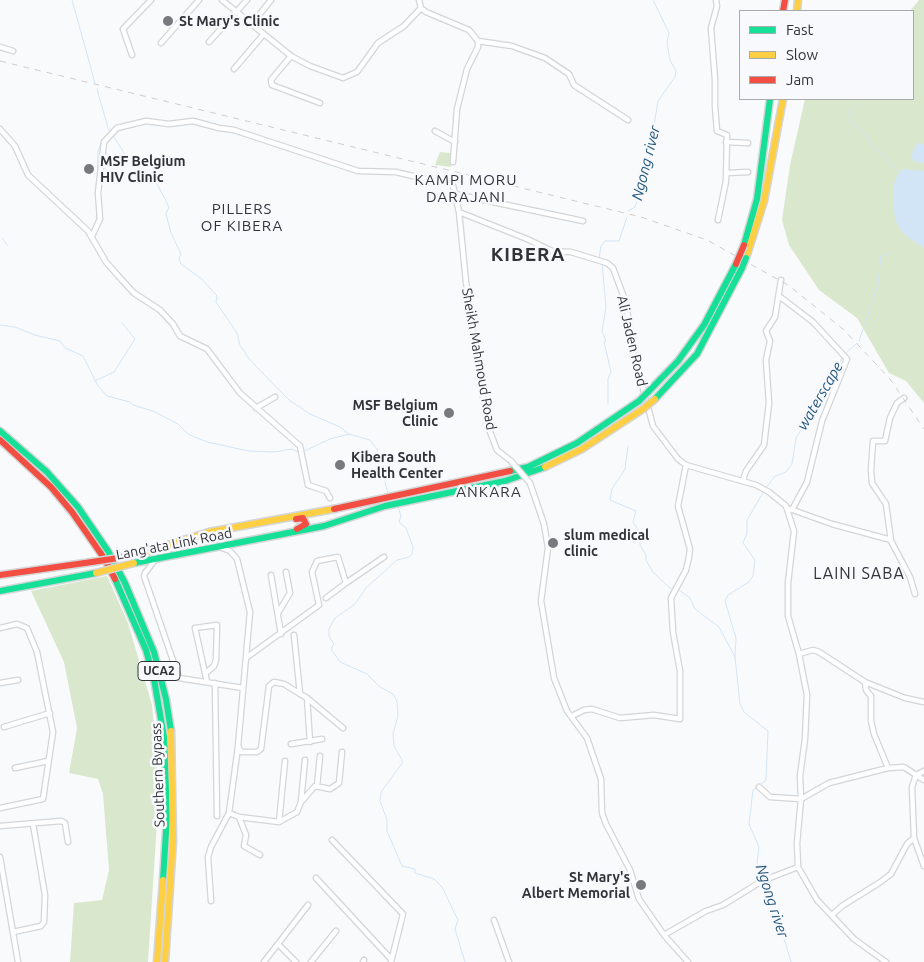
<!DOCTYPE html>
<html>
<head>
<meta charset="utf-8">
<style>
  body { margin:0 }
  #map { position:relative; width:924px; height:962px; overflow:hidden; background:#f9fafc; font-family:Ubuntu,sans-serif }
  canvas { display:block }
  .legend { position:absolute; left:739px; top:10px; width:175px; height:90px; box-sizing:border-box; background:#f8f9fd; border:1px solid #a9aaae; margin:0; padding:6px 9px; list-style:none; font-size:15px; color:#323337 }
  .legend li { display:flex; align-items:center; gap:10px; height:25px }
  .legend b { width:25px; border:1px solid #a9aaae }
</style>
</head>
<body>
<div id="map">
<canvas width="924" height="962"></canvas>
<ul class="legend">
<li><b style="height:6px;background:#16e098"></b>Fast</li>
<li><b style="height:6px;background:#ffcf43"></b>Slow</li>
<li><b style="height:6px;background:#f24e42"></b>Jam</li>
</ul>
</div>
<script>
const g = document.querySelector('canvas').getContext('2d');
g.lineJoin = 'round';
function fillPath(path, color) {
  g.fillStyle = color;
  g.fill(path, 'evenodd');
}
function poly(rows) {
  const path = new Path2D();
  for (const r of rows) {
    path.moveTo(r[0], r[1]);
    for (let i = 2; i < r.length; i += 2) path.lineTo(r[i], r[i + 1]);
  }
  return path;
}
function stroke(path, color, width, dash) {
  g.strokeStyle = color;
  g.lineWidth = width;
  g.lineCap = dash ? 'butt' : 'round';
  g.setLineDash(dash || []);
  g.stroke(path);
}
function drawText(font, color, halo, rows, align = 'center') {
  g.font = font + ' Ubuntu,sans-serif';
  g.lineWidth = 5;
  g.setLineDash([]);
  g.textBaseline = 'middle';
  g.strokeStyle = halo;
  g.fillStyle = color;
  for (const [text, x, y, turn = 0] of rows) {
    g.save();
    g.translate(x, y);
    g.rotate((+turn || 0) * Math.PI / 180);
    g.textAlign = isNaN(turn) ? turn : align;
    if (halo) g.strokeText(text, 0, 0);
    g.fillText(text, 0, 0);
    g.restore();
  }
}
fillPath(poly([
  [919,0,924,0,924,403,906,381,889,373,857,318,819,290,789,245,782,220,790,165,805,99,913,99,913,11,910,11],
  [440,152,450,153,451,167,435,165],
  [107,576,128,623,152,705,157,759,157,822,148,962,70,962,74,903,102,900,109,870,103,794,98,779,69,773,77,728,64,662,31,591]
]), '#d9e8cd');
fillPath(poly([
  [921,143,924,145,924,163,914,161,911,157,916,144],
  [903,169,924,171,924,248,905,235,897,224,893,209,893,186,897,176]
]), '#d2e5f6');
stroke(poly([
  [72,0,95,83],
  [97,89,108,128,130,162,155,180,169,207,166,214,171,233,181,254,179,259,181,264,203,280,217,296,216,302,237,333,240,345,250,360,289,400,310,414,340,427,349,434],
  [851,99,852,105,849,121,864,132,872,146,884,155,899,173],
  [97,187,98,151,102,140,110,132],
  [628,211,635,207,638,199,656,133,654,125,658,101,675,77,676,71,670,60,667,43,669,33,653,0],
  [96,222,97,208],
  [2,238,8,246],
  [599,259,601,246,605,241,619,241,627,217],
  [599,263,602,264,603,274,606,307,602,331,606,341,604,342,611,372,608,379,608,403],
  [0,325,15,327,35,335,60,341,65,348,83,356,98,386,107,396,130,402,133,405,153,411,178,424,188,434,207,442,249,451,275,452,291,449,299,452],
  [859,341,878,285,881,256,890,253],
  [845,354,856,344],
  [95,381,114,372,135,339,122,323],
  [628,446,625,469,612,489,610,500,636,511,633,522,641,534,640,545,646,555,646,560,653,572,671,589,675,589],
  [302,452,330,439,349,434,370,440,377,449,388,494],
  [766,488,775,476,786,472,792,464,796,438,820,400,843,357],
  [398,507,401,516,399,522,406,528,413,547,412,554,409,557,397,560,366,588,355,604,335,618,329,629,329,636,334,644,331,649,340,662,367,674,380,687,393,694,397,701,398,716,393,734,394,746,403,762,381,792,380,801,387,820,387,831,402,866,415,869,415,873,434,879,442,887,458,920,455,929,465,962],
  [679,590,690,598,695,609,719,627,735,657,740,704,744,712,768,731,766,780,753,790,749,824,759,847,757,862,762,879],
  [735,657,736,638,725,601,728,595,749,582,753,576,755,560,743,543,747,533,747,520,764,491],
  [764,883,775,908,791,962]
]), '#d2e5f6', 1);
const street = poly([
  [222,0,291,56,310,66,343,78,357,72,378,43,404,26,421,8],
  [419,0,421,8,426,12,469,30,478,41,478,47,467,69,457,109,453,162],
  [716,0,717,6,711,28,715,80,715,106,717,131,727,135,726,181,718,220],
  [251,25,271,0],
  [478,41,512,46,545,58,569,74,574,85,628,120],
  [209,42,247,0],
  [161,43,199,0],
  [0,47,13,51],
  [132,55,123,29,151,0],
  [291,56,271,80,272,85,320,103],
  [234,69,263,35],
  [0,129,15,146,28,175,88,231,106,262,121,279,134,293,160,310,173,324,180,336,207,349,240,393,300,446,308,485,326,491,330,498],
  [435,131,455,142],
  [726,142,748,143],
  [727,173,748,172],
  [455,194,583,221],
  [459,212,527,239,552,251,571,252,607,263,613,268,626,303,633,351,653,426,678,459,686,465,756,485,769,492,786,506,794,531,788,583,788,616,799,654,807,695,805,739,800,776,801,799,797,843,798,867,817,900,854,939,886,962],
  [92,236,100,219,98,193,104,142,117,128,146,121,169,124,193,121,219,128,234,130,358,171,396,172,434,181,452,181,459,212,466,282,487,424,497,450,511,461],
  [779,296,813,322,847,359,822,421,807,482,792,510],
  [904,398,897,403,890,418,885,441,873,441,871,470,872,483,886,504,891,541,910,577,915,594],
  [256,408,275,397],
  [743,480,746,471,764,445,769,403,766,360,770,341,766,331,775,317,781,280],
  [530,483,544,524,548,548,541,601,554,678,567,711,587,738,601,779,602,813,606,824,630,870,639,899,664,935,688,962],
  [790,509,832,524,891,540],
  [222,548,230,551,237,559,250,612,238,746,241,752,257,752,261,749,269,686,274,682,284,684,307,698,343,728],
  [155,560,145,573,144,576,179,678,243,688],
  [271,575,281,634],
  [346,583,384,557],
  [278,613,290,593,286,572],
  [0,628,17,624,27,628,37,652,53,732,43,799,0,808],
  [294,635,300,694],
  [799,654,813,650,819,652,865,682,905,698,924,702],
  [246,658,319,605,312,572,317,561,338,557,346,583,326,598],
  [206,673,214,666,216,660,217,625,195,628,207,682],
  [865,682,866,690,871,696,871,721,874,734,888,768],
  [0,683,18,680],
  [215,683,217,816],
  [307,698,310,742],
  [572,716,584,710,592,709,620,718,654,715,680,719,680,671,673,632,671,598,686,570,689,557,690,549,678,506,686,465],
  [4,727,50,713],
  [291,744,322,739],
  [15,768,48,761],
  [317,786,320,756],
  [759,787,770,797,801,799,829,783,888,768,904,767,916,775,924,771],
  [301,801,305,760],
  [229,813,238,747],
  [239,817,246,835,244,846,260,855],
  [279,822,285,761],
  [0,826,61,821,65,823,68,842],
  [914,838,924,866],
  [332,840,403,914,391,962],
  [0,857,18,962],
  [316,878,390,958],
  [211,901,208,857,211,847,229,813,239,817,279,822,297,812,301,802,315,786,330,789,339,783,342,752],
  [832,915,842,906,879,883,891,874,907,844,914,838,912,787,916,775,924,780],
  [494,920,509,962],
  [13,932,41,926,44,922,45,895,33,824],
  [664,935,706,911,723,905,762,881,798,867],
  [278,944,296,962],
  [264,962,308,905],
  [311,962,336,931],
  [363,962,364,960]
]);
const fast = poly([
  [744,245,757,199,770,99],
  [648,392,678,361,704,325,736,264],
  [655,399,697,354,742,268],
  [0,431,47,472,78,507,108,551,125,583,154,652,166,699,171,731],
  [510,471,528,467,577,443,639,401],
  [134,563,324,526,385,506,505,481,545,467],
  [115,579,146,650,154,679,164,737,167,816,163,880],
  [0,591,96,573]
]);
const slow = poly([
  [797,11,798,0],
  [746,258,764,201,783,99],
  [545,467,582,449,643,409],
  [132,556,209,532,334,509],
  [157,962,163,880],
  [165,962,173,841,171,731]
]);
const jam = poly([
  [783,11,785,0],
  [0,440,51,487,72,512,104,558,115,579],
  [334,509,510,471],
  [296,519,303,518,306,524,297,529],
  [0,575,92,562]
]);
stroke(street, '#d3d5d7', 7);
stroke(fast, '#d3d5d7', 9);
stroke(slow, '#d3d5d7', 9);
stroke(jam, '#d3d5d7', 9);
stroke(street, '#fefeff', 4.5);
stroke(fast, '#16e098', 6);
stroke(slow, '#ffcf43', 6);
stroke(jam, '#f24e42', 6);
stroke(poly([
  [0,61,641,217,707,240,788,285,843,329,890,379,924,429]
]), '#cdcdcd', 1, [6, 6]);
const streetBridge = poly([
  [511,461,530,483]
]);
const fastBridge = poly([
  [742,268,746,258],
  [639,401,648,392]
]);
const slowBridge = poly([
  [643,409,655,399],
  [96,573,134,563]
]);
const jamBridge = poly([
  [736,264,744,245],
  [92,562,132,556]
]);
stroke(streetBridge, '#d3d5d7', 7, []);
stroke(fastBridge, '#d3d5d7', 9, []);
stroke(slowBridge, '#d3d5d7', 9, []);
stroke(jamBridge, '#d3d5d7', 9, []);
stroke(streetBridge, '#fefeff', 4.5);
stroke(fastBridge, '#16e098', 6);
stroke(slowBridge, '#ffcf43', 6);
stroke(jamBridge, '#f24e42', 6);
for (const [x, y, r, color] of [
  [168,21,6,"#78797c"],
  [89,169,6,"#78797c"],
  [449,413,6,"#78797c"],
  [340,465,6,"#78797c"],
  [553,543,6,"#78797c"],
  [641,885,6,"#78797c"]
]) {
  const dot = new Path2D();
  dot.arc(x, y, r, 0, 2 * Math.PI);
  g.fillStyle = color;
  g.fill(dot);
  stroke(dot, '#f8f9fd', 2);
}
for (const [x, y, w] of [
  [159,671,42]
]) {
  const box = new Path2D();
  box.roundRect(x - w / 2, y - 9.5, w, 19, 4);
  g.fillStyle = '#f8f9fd';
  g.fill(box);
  stroke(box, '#323337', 1);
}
drawText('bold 12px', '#323337', null, [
  ["UCA2",159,671]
]);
drawText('bold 14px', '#323337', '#f8f9fd', [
  ["St Mary's Clinic",179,21],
  ["MSF Belgium",100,161],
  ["HIV Clinic",100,177],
  ["MSF Belgium",438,405,"right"],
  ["Clinic",438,421,"right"],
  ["Kibera South",351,457],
  ["Health Center",351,473],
  ["slum medical",564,535],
  ["clinic",564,551],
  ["St Mary's",630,877,"right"],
  ["Albert Memorial",630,893,"right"]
], 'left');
drawText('14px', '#323337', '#f8f9fd', [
  ["Ali Jaden Road",632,341,77],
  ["Sheikh Mahmoud Road",479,359,80],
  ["Lang'ata Link Road",174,544,-11],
  ["Southern Bypass",158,775,-92]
]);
drawText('italic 15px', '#25587e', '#f8f9fd', [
  ["Ngong river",646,163,-76],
  ["waterscape",820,396,-60],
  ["Ngong river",772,901,72]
]);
g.letterSpacing = '1px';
drawText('15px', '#323337', '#f8f9fd', [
  ["KAMPI MORU",466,180],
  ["DARAJANI",466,197],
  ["PILLERS",242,209],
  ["OF KIBERA",242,226],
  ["ANKARA",489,492]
]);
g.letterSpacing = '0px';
g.letterSpacing = '1px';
drawText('16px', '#323337', '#f8f9fd', [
  ["LAINI SABA",859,574]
]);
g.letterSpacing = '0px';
g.letterSpacing = '1px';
drawText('bold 19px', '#323337', '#f8f9fd', [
  ["KIBERA",528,255]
]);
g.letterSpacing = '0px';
</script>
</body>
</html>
